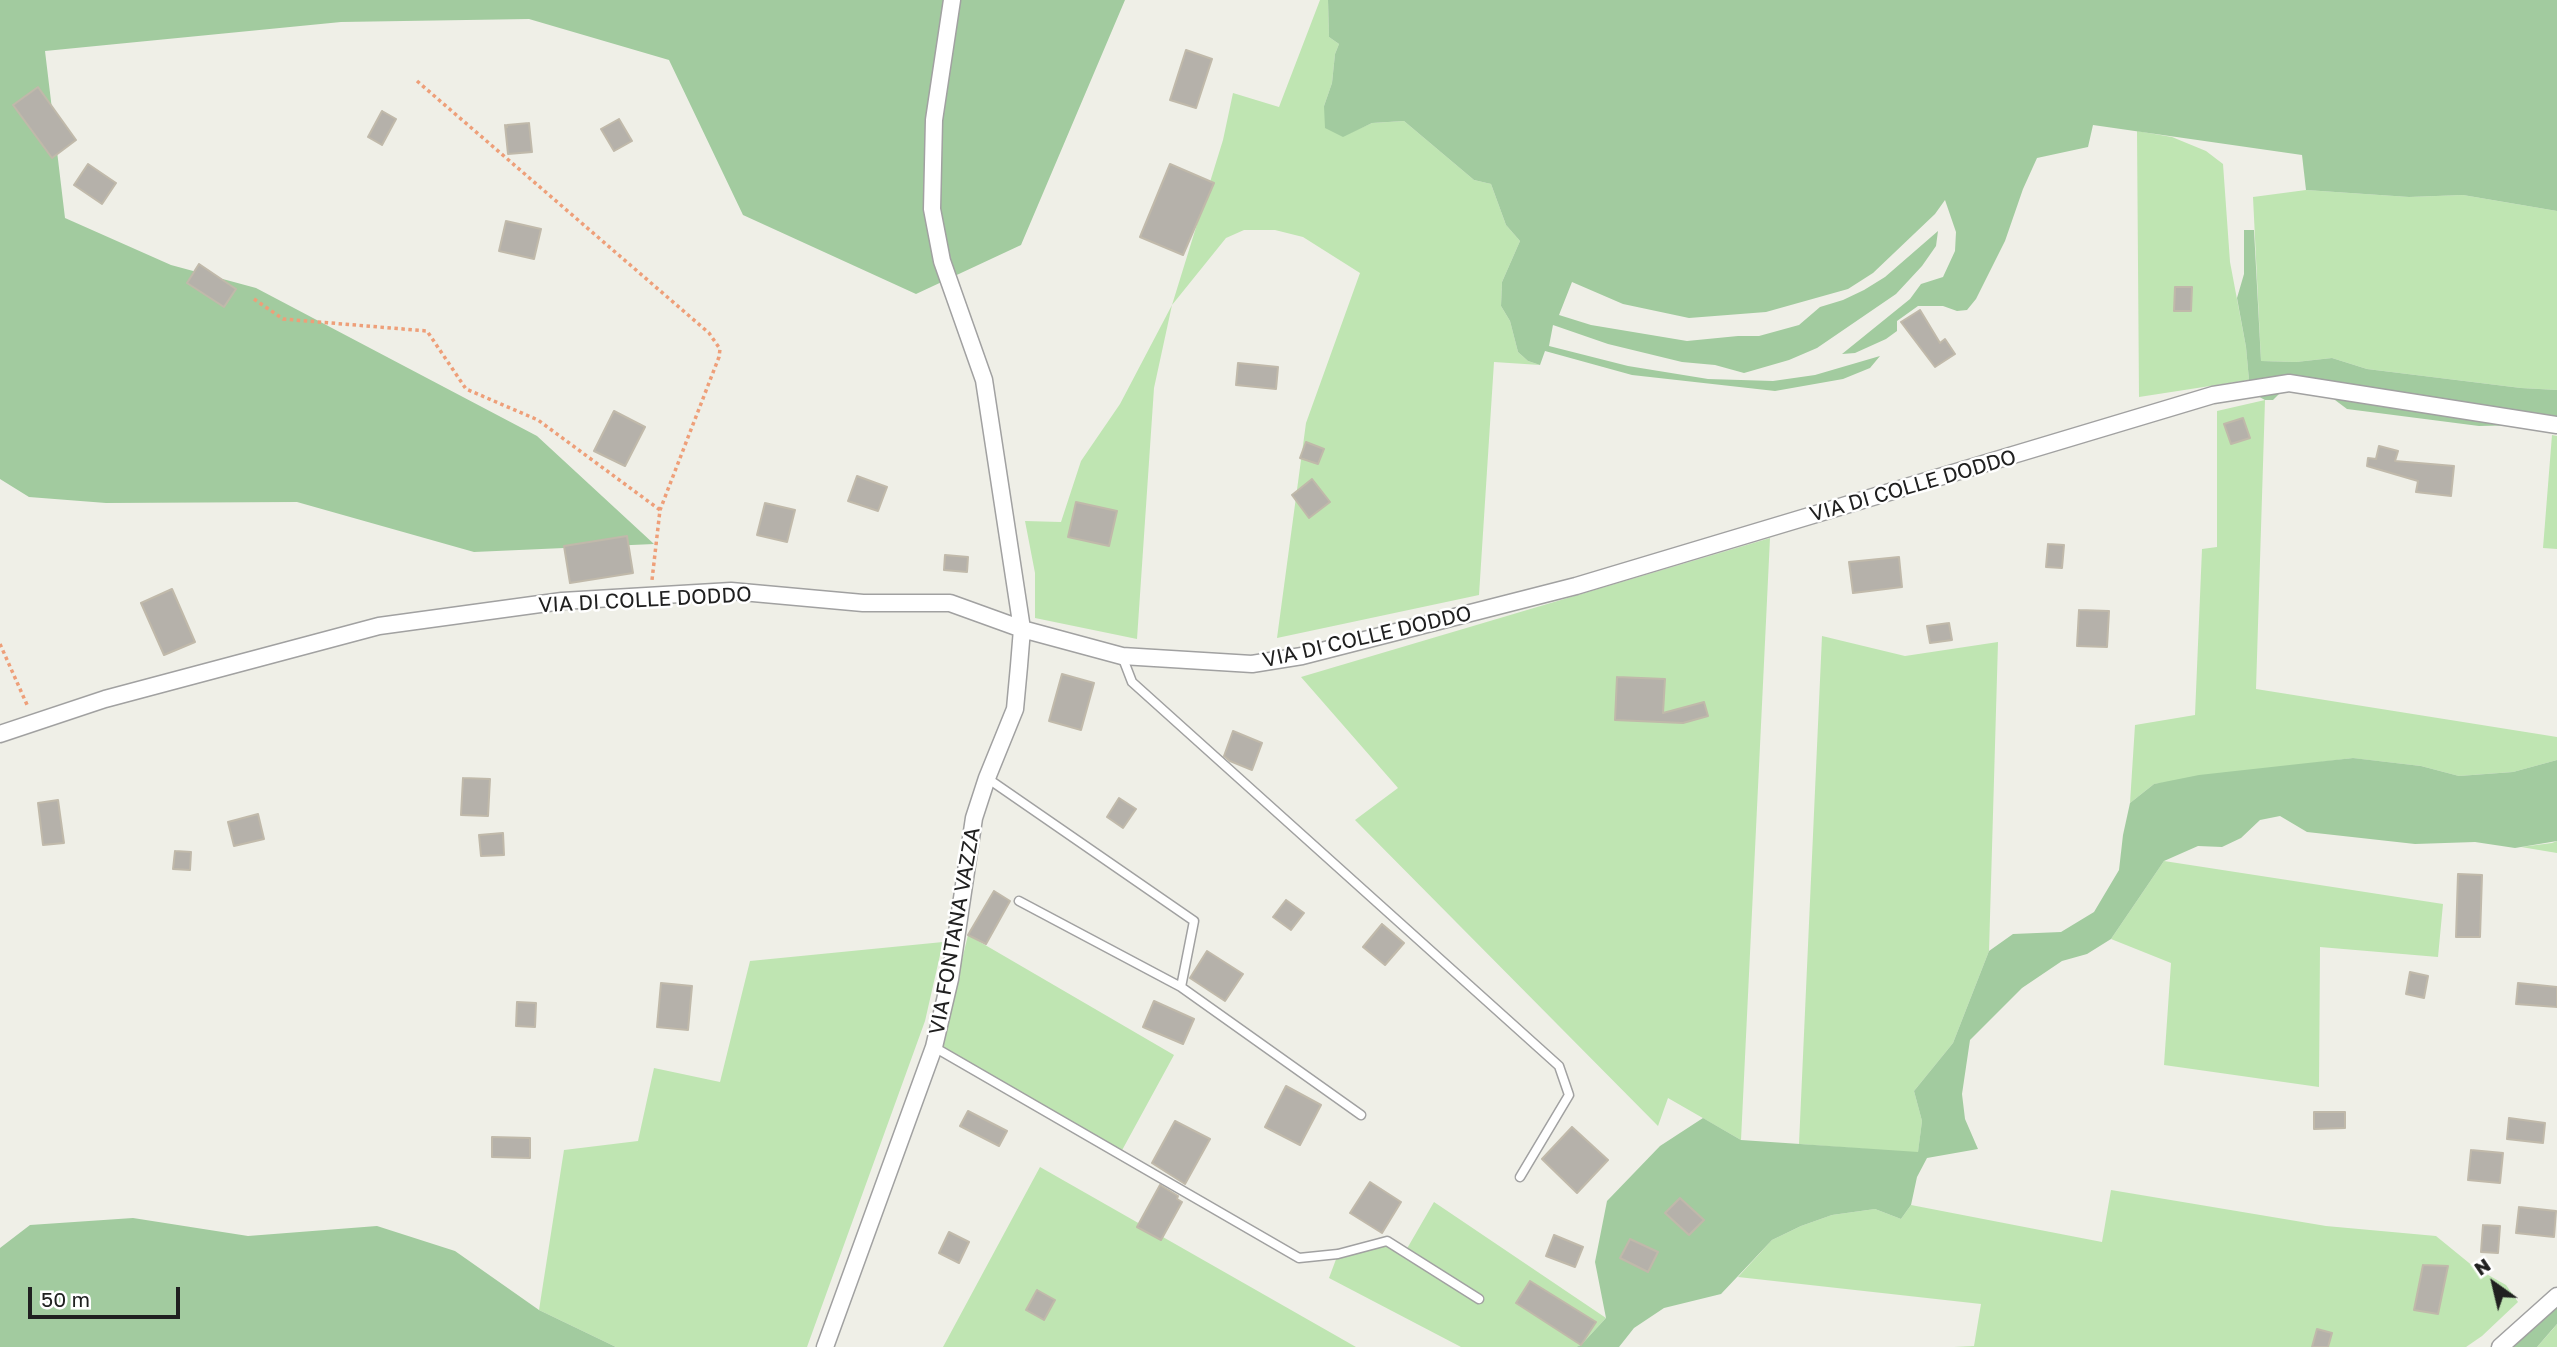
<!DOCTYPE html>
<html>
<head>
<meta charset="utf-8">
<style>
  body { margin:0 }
  #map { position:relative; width:2557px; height:1347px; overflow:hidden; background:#efefe7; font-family:"Golos Text",sans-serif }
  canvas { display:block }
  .north { position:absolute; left:2459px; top:1249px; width:70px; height:70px; -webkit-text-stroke:5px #fff; paint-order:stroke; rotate:326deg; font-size:19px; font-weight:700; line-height:28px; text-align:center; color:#202020 }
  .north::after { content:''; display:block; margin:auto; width:24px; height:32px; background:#202020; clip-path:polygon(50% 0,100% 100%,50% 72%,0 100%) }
  .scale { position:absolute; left:28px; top:1287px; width:152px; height:32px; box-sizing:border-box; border:4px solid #202020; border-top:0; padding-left:9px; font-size:21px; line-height:24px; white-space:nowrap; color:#202020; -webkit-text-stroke:5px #fff; paint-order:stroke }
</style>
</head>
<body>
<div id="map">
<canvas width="2557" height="1347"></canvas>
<div class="north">N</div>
<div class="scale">50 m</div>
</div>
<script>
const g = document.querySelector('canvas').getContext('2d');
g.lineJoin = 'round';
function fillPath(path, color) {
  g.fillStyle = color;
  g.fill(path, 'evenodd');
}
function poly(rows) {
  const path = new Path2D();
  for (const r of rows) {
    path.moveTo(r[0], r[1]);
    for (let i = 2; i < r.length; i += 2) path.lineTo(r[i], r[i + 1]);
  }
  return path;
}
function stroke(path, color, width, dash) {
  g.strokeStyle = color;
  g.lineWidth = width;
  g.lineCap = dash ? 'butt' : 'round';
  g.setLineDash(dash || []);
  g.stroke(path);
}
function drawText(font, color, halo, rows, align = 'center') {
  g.font = font + ' "Golos Text",sans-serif';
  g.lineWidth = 5;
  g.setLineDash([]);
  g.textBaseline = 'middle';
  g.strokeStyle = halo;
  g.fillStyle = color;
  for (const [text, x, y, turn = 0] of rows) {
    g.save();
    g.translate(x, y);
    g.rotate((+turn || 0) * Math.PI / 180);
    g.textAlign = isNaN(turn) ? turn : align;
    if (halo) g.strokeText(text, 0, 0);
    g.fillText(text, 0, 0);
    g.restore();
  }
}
fillPath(poly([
  [1320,0,1328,0,1329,37,1339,44,1335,54,1332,83,1324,106,1343,136,1372,123,1404,121,1474,180,1491,184,1506,225,1520,241,1502,282,1501,306,1510,321,1518,352,1528,361,1540,365,1494,362,1479,595,1277,638,1306,423,1360,273,1303,237,1275,230,1244,230,1226,238,1172,305,1154,388,1137,639,1035,618,1035,573,1025,521,1061,522,1081,461,1120,404,1172,305,1223,140,1233,93,1279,107],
  [2137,131,2172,137,2206,151,2223,164,2230,262,2246,347,2249,380,2139,397],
  [2306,190,2409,197,2463,195,2557,211,2557,390,2521,388,2367,369,2332,358,2296,362,2261,361,2253,197],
  [2265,400,2256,689,2557,737,2557,760,2513,772,2459,776,2421,766,2352,758,2154,784,2130,803,2135,725,2195,715,2202,549,2217,547,2217,411],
  [2552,435,2557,436,2557,549,2543,548],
  [1770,538,1741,1140,1668,1098,1658,1126,1355,820,1398,788,1301,677],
  [1822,636,1905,656,1998,642,1989,951,1953,1043,1914,1091,1922,1121,1918,1153,1799,1144],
  [2557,841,2557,853,2521,847,2552,843],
  [2164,861,2443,904,2438,957,2320,947,2319,1087,2164,1065,2171,963,2111,939],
  [968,935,1174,1055,1120,1154,940,1050],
  [943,942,925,1021,807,1347,616,1347,539,1310,564,1150,638,1141,654,1068,720,1082,750,961],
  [1040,1167,1356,1347,943,1347],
  [2111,1190,2326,1226,2436,1236,2474,1267,2506,1285,2518,1302,2482,1336,2466,1347,1954,1347,1974,1346,1981,1304,1738,1277,1772,1240,1801,1226,1832,1215,1875,1209,1901,1219,1911,1205,2102,1242],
  [1434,1202,1606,1318,1581,1345,1576,1347,1461,1347,1329,1278,1338,1254,1387,1241,1405,1252],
  [2557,1324,2557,1347,2537,1347,2553,1329]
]), '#bfe5b2');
fillPath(poly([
  [0,0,1125,0,1021,245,916,294,743,215,669,60,529,19,341,22,45,51,65,218,171,265,256,288,537,436,654,544,474,552,297,502,106,503,29,497,0,479],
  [1328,0,2557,0,2557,211,2463,195,2409,197,2306,190,2302,155,2093,125,2088,147,2037,158,2023,189,2005,241,1976,299,1967,310,1957,311,1943,306,1918,306,1897,321,1897,331,1886,339,1855,353,1842,354,1910,299,1921,284,1943,277,1955,251,1956,232,1945,200,1935,214,1873,273,1848,289,1766,312,1689,318,1623,304,1572,282,1559,315,1591,325,1687,341,1738,336,1759,336,1799,325,1820,307,1843,300,1864,290,1885,277,1938,231,1936,246,1922,266,1896,294,1817,348,1789,360,1744,373,1715,365,1682,362,1608,344,1553,325,1549,346,1628,366,1708,379,1773,381,1815,375,1880,356,1870,368,1843,379,1775,391,1632,375,1545,351,1540,365,1528,361,1518,352,1510,321,1501,306,1502,282,1520,241,1506,225,1491,184,1474,180,1404,121,1372,123,1343,137,1325,128,1324,106,1332,83,1335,54,1339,44,1329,37],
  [2244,230,2254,230,2261,361,2296,362,2332,358,2367,369,2521,388,2557,390,2557,421,2526,425,2479,426,2347,409,2327,394,2292,388,2281,392,2273,400,2265,400,2254,394,2249,380,2246,347,2237,298,2244,274],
  [2353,758,2421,766,2459,776,2513,772,2557,760,2557,841,2515,848,2475,842,2415,844,2307,832,2280,816,2260,820,2241,838,2222,847,2198,846,2164,861,2111,939,2087,954,2062,961,2022,988,1970,1040,1962,1094,1965,1119,1978,1149,1927,1158,1917,1177,1911,1205,1901,1219,1875,1209,1832,1215,1801,1226,1772,1240,1721,1294,1664,1308,1634,1328,1619,1347,1576,1347,1581,1345,1606,1318,1595,1262,1607,1201,1660,1146,1703,1118,1741,1140,1918,1152,1922,1121,1914,1091,1953,1043,1989,951,2013,934,2061,932,2094,912,2119,870,2123,835,2130,803,2154,784,2199,775],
  [133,1218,248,1236,377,1226,455,1251,539,1310,616,1347,0,1347,0,1248,30,1225],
  [2557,1303,2557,1324,2537,1347,2513,1347]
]), '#a2cb9f');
const building = poly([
  [1186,50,1212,59,1196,108,1170,100,1186,50],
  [38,87,76,140,52,158,13,105,38,87],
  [382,111,396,119,382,145,368,137,382,111],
  [619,119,632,141,614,151,601,129,619,119],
  [529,123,532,152,508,154,505,125,507,127,507,125,529,123],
  [88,164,116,183,102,204,74,185,88,164],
  [1170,164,1214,183,1183,255,1140,237,1170,164],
  [506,221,541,229,534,259,499,251,506,221],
  [199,264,236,289,224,307,187,283,199,264],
  [2175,287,2192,287,2191,311,2174,311,2175,287],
  [1920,310,1940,343,1945,339,1955,354,1935,367,1901,322,1920,310],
  [1238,363,1278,367,1276,389,1236,385,1238,363],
  [614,411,645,427,625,466,594,451,614,411],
  [2243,418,2250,438,2231,444,2224,424,2243,418],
  [1306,442,1324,449,1318,464,1300,458,1306,442],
  [2379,446,2398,451,2395,461,2454,466,2451,496,2416,492,2418,481,2367,466,2368,458,2376,459,2379,446],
  [857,476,887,487,878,511,848,501,857,476],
  [1312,479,1330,502,1309,518,1292,495,1312,479],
  [1076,502,1117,511,1109,546,1068,537,1076,502],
  [765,503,795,510,787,542,757,535,765,503],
  [627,536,633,573,570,583,564,546,627,536],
  [2048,544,2064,545,2062,568,2046,567,2048,544],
  [945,555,968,557,967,572,944,570,945,555],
  [1899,557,1902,587,1853,593,1849,562,1899,557],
  [172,589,195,642,164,655,141,603,172,589],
  [2079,610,2109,611,2107,647,2077,646,2079,610],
  [1949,623,1952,640,1930,643,1927,626,1949,623],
  [1062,674,1094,683,1081,730,1049,721,1062,674],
  [1617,677,1665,679,1663,713,1704,702,1708,716,1683,723,1615,720,1617,677],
  [1233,731,1262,743,1252,770,1230,761,1224,756,1233,731],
  [463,778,490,779,488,816,461,815,463,778],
  [1119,798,1136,809,1123,828,1107,817,1119,798],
  [58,800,64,843,43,845,38,803,58,800],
  [258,814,264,839,234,846,228,822,258,814],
  [503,833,504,855,481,856,479,835,503,833],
  [175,851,191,852,190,870,173,869,175,851],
  [2458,874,2482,875,2480,937,2456,937,2458,874],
  [994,891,1010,901,986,944,968,935,994,891],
  [1286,900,1304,913,1291,930,1273,917,1286,900],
  [1382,924,1404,943,1385,965,1363,947,1382,924],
  [1207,951,1243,974,1225,1001,1190,978,1207,951],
  [2410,972,2428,976,2424,998,2406,994,2410,972],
  [661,983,692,986,688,1030,657,1027,661,983],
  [2518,983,2557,987,2557,1007,2516,1004,2518,983],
  [1154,1001,1194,1019,1183,1044,1143,1027,1154,1001],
  [517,1002,536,1003,535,1027,516,1026,517,1002],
  [1286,1086,1321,1105,1300,1145,1265,1127,1286,1086],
  [968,1111,1007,1131,999,1146,960,1126,968,1111],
  [2314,1112,2345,1112,2345,1128,2314,1129,2314,1112],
  [2509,1118,2545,1123,2543,1143,2507,1139,2509,1118],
  [1175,1121,1210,1139,1185,1184,1152,1163,1175,1121],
  [1572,1127,1608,1160,1577,1193,1542,1159,1572,1127],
  [492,1137,530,1138,530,1158,492,1157,492,1137],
  [2471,1150,2503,1153,2500,1183,2468,1180,2471,1150],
  [1370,1182,1401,1202,1382,1233,1350,1213,1370,1182],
  [1160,1185,1178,1196,1177,1199,1182,1202,1161,1240,1137,1227,1160,1185],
  [1680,1198,1704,1220,1689,1235,1665,1213,1680,1198],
  [2519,1207,2556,1211,2554,1237,2516,1233,2519,1207],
  [2483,1225,2500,1226,2498,1253,2481,1252,2483,1225],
  [949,1232,969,1242,959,1263,939,1253,949,1232],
  [1554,1235,1583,1247,1575,1267,1546,1256,1554,1235],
  [1630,1239,1658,1252,1648,1272,1620,1258,1630,1239],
  [2423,1265,2448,1266,2438,1314,2414,1310,2423,1265],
  [1530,1281,1596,1322,1581,1345,1516,1303,1530,1281],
  [1037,1290,1055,1300,1044,1320,1026,1310,1037,1290],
  [2317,1329,2332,1333,2328,1347,2312,1347,2317,1329]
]);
fillPath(building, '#b5b1aa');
stroke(building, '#c0b9aa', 2);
const service = poly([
  [1122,656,1132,682,1559,1066,1569,1095,1520,1177],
  [987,778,1194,921,1181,987],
  [1019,901,1181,987,1361,1115],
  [934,1047,1299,1258,1338,1254,1387,1241,1479,1299]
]);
const minor = poly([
  [0,734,105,699,379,626,562,601,731,591,863,603,950,603,1022,629,1122,656,1252,664,1302,656,1576,586,2213,395,2289,383,2557,425],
  [825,1347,934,1047,950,979,974,818,987,778,1015,709,1019,666,1022,629,984,380,942,261,932,209,934,120,952,0],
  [2500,1347,2557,1296]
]);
stroke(service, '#a1a1a1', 11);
stroke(minor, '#a1a1a1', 19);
stroke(poly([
  [417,81,709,333,720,349,719,357,660,510,652,580],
  [254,299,283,319,427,331,466,389,538,420,660,510],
  [0,644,28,707]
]), '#ee9f79', 3.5, [3.5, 3.5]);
stroke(service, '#fff', 8);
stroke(minor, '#fff', 16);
drawText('21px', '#202020', '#fff', [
  ["VIA DI COLLE DODDO",1913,486,-16],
  ["VIA DI COLLE DODDO",645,600,-3],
  ["VIA DI COLLE DODDO",1367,637,-13],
  ["VIA FONTANA VAZZA",955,931,-80]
]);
</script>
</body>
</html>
